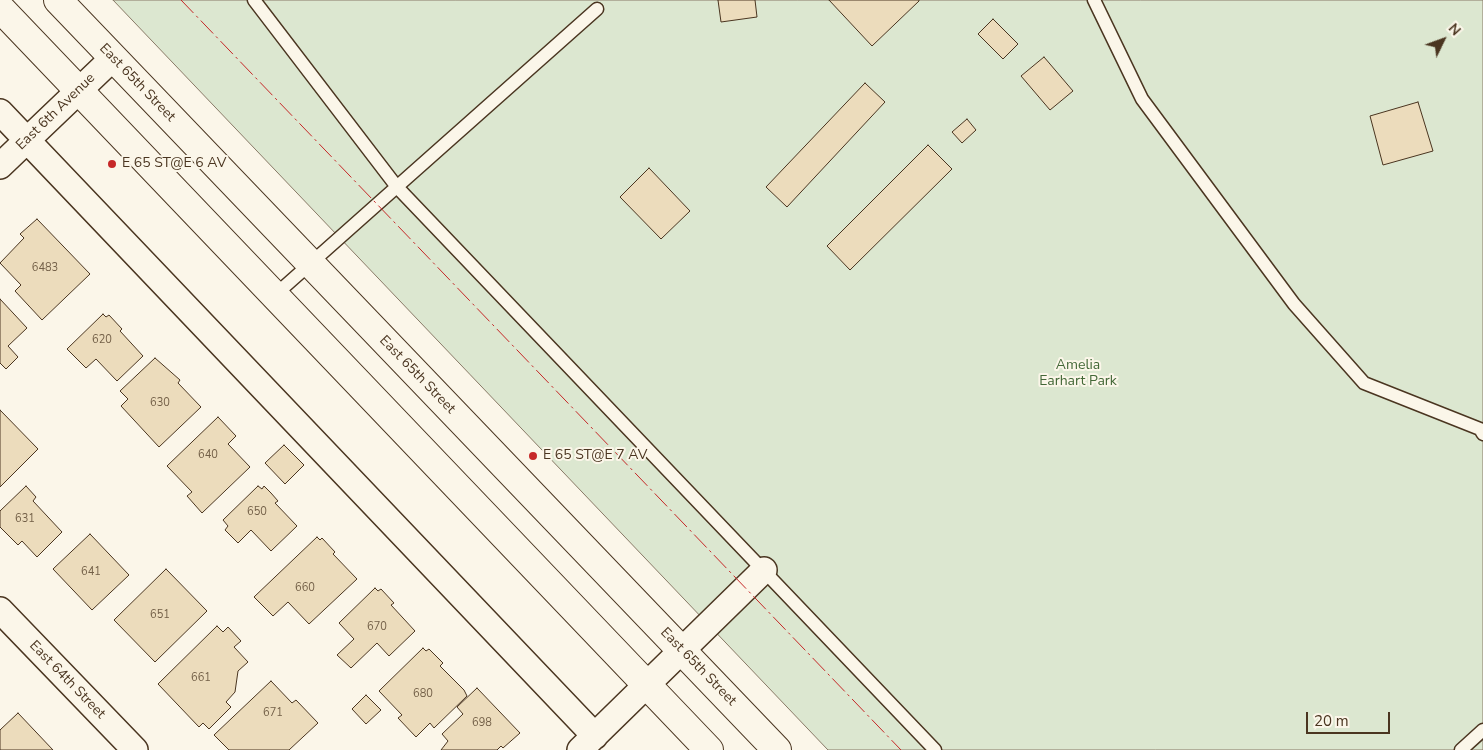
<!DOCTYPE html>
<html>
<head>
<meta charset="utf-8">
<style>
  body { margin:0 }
  #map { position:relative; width:1483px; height:750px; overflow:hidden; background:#fbf6e9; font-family:"Nunito Sans",sans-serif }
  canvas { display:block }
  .north { position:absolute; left:1418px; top:15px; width:50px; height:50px; -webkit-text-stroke:4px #fbf6e9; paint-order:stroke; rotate:48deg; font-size:14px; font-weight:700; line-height:20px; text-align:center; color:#4a3520 }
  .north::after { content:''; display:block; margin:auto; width:18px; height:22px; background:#4a3520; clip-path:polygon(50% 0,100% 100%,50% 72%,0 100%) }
  .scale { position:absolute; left:1306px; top:712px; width:84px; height:22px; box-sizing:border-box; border:2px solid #4a3520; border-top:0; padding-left:6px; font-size:15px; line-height:18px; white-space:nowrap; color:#4a3520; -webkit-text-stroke:4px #fbf6e9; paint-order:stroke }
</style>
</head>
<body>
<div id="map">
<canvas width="1483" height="750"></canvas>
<div class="north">N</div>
<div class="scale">20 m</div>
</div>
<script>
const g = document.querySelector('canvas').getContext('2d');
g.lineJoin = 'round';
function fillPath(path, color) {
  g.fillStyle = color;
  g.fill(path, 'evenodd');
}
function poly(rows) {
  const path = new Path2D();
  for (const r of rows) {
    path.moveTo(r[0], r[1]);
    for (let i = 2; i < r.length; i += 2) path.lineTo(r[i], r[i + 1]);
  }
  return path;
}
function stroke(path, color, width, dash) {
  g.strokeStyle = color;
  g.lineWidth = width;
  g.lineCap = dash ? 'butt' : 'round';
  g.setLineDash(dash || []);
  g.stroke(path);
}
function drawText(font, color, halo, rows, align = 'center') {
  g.font = font + ' "Nunito Sans",sans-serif';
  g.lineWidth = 4;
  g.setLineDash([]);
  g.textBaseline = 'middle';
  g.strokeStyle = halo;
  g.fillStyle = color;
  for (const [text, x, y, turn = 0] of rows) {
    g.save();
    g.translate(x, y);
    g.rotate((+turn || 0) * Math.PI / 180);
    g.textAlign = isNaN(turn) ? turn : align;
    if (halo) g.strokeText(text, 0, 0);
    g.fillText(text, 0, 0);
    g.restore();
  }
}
const green = poly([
  [113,0,1483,0,1483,750,828,750,113,0]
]);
fillPath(green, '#dce7d0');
stroke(green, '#887966', 1);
const building = poly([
  [718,0,755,0,757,17,721,22,718,0],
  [829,0,919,0,919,1,872,46,829,0],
  [993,19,1018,44,1003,59,978,34,993,19],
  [1044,57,1073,91,1050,110,1021,76,1044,57],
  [865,83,885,102,787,207,766,187,865,83],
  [1418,102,1433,151,1383,165,1370,116,1418,102],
  [967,119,976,130,962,143,952,132,967,119],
  [928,145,952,169,850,270,827,246,928,145],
  [649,168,690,211,661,239,620,197,649,168],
  [37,219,90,274,42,320,15,291,21,285,0,263,24,238,20,234,37,219],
  [0,299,27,328,8,346,18,357,6,369,0,363,0,299],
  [103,314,106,317,109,315,122,329,120,331,143,356,117,381,96,359,86,368,67,349,103,314],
  [155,358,180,380,178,383,201,407,159,447,121,406,128,399,120,391,155,358],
  [0,410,38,449,0,487,0,410],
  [218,417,236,436,228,444,250,467,202,513,187,496,192,492,167,466,218,417],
  [284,445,304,465,285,484,265,463,284,445],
  [26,486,36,497,33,501,62,532,37,557,22,541,18,545,0,527,0,511,26,486],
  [258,486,262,489,264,486,271,493,278,501,275,503,297,526,271,551,251,530,238,543,225,530,228,526,223,520,258,486],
  [90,534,129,575,92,610,53,569,90,534],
  [317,537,320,540,322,538,335,552,333,554,357,579,309,624,288,602,273,616,254,597,317,537],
  [166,569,207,611,155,662,114,620,166,569],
  [375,588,378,591,381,589,394,603,391,605,415,631,389,656,377,643,351,668,337,655,354,639,339,623,375,588],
  [217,626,223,632,228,627,241,641,234,647,248,662,238,671,235,692,226,702,231,707,209,729,203,723,199,727,158,684,217,626],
  [423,648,426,651,429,649,443,663,440,666,464,690,467,696,434,728,430,723,416,737,398,718,402,715,379,691,423,648],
  [271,681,292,703,296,700,318,723,289,750,229,750,214,735,271,681],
  [477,688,520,733,503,748,501,746,497,750,441,750,448,741,442,734,463,714,457,707,477,688],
  [366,695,381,710,366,724,352,709,366,695],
  [18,713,53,750,0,750,0,730,18,713]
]);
fillPath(building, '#ecdcbc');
stroke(building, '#4a3520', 1);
const lane = poly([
  [254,0,397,187,935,750],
  [1094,0,1142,99,1294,304,1364,383,1480,429,1483,434],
  [275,295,597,9],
  [1461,750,1483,730]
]);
const street = poly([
  [0,112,595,736],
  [0,166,113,58],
  [0,610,135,750],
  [580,750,764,570]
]);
const secondary = poly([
  [58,0,777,750],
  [0,8,709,750]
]);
stroke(lane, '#4a3520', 15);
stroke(street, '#4a3520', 28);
stroke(secondary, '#4a3520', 30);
stroke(lane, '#fbf6e9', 12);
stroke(street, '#fbf6e9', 25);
stroke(secondary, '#fbf6e9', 28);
stroke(poly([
  [181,0,901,750]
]), '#c62828', 1, [18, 4, 2.5, 4]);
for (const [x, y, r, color] of [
  [112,164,5,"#c62828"],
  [533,456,5,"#c62828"]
]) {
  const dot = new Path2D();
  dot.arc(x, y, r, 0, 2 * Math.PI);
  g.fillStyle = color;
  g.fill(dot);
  stroke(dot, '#fbf6e9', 2);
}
drawText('11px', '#725f47', null, [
  ["6483",45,268],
  ["620",102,340],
  ["630",160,403],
  ["640",208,455],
  ["650",257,512],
  ["631",25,519],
  ["641",91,572],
  ["660",305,588],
  ["651",160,615],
  ["670",377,627],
  ["661",201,678],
  ["680",423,694],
  ["671",273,713],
  ["698",482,723]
]);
drawText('14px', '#4a3520', '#fbf6e9', [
  ["East 65th Street",137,83,46],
  ["East 6th Avenue",56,112,-44],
  ["East 65th Street",417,375,46],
  ["East 65th Street",698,667,46],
  ["East 64th Street",67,680,46]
]);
drawText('14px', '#4a3520', '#fbf6e9', [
  ["E 65 ST@E 6 AV",122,164],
  ["E 65 ST@E 7 AV",543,456]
], 'left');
drawText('14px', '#436837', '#fbf6e9', [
  ["Amelia",1078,366],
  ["Earhart Park",1078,382]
]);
</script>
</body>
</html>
